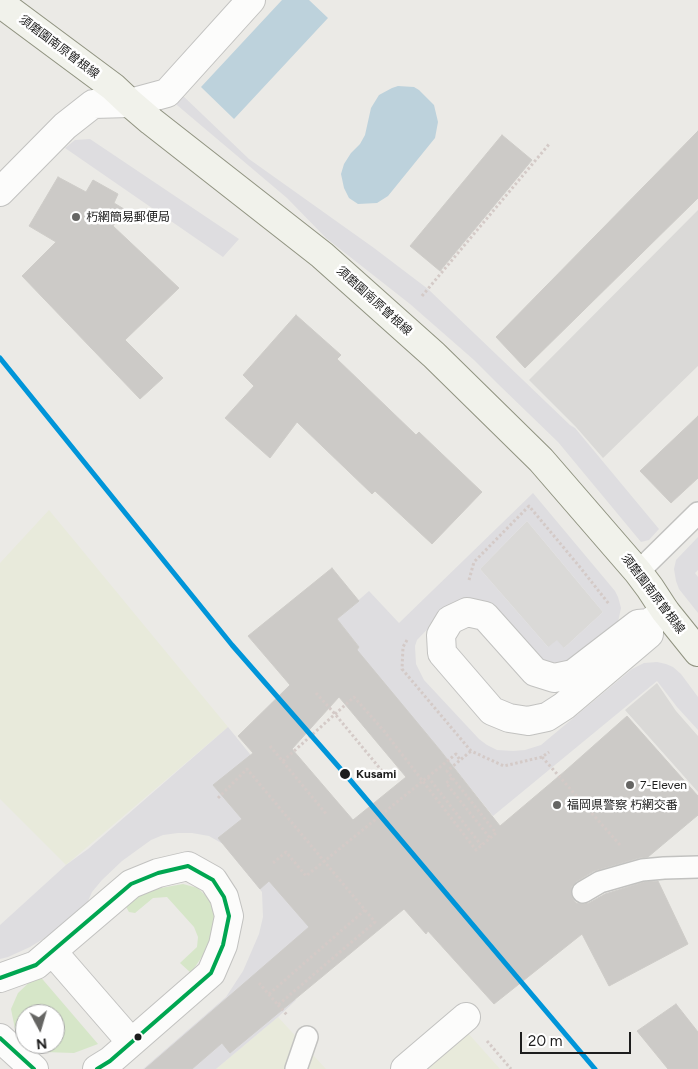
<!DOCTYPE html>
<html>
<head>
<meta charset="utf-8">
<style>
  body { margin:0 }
  #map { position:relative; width:698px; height:1069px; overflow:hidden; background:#ebeae6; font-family:Figtree,sans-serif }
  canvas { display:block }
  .north { position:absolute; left:15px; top:1004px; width:50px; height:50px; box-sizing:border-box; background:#fff; border:1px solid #a5a5a5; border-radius:50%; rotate:174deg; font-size:14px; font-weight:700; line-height:20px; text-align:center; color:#1d1d1d }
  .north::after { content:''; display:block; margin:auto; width:18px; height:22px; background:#656563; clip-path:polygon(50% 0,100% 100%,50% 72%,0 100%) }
  .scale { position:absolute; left:520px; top:1032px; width:111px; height:22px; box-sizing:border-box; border:2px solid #1d1d1d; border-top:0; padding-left:6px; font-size:15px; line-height:18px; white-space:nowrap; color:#1d1d1d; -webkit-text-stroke:4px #fff; paint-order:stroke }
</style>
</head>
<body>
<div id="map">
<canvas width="698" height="1069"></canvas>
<div class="north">N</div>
<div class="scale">20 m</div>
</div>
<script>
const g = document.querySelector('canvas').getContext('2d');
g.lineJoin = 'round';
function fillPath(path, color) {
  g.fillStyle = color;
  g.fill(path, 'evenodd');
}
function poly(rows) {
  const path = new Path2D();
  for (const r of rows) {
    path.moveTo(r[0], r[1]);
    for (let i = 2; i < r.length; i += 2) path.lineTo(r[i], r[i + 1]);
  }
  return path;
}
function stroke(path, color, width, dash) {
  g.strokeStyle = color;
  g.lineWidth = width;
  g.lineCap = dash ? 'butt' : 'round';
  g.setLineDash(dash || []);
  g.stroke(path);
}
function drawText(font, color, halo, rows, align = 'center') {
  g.font = font + ' Figtree,"Noto Sans JP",sans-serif';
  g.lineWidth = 5;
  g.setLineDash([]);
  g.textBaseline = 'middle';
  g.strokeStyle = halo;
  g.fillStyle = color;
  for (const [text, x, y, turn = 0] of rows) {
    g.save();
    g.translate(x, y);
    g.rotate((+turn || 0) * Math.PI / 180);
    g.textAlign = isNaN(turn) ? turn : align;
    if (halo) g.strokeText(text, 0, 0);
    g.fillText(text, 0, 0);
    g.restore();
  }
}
fillPath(poly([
  [49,510,228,727,66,865,0,799,0,563],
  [278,1017,326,1069,216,1069],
  [467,1032,500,1069,424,1069]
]), '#e8eadb');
fillPath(poly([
  [183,884,198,888,209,899,215,917,212,934,203,955,191,973,180,963,197,947,198,937,194,927,167,897,153,898,135,913,129,912,125,905,144,891],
  [38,974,98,1044,74,1053,44,1052,28,1044,55,1044,55,1014,25,1014,25,1041,15,1029,11,1009,18,993]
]), '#d6e6c8');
fillPath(poly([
  [698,210,698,366,603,458,576,427,529,380],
  [527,521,603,612,564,648,548,647,480,569],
  [657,683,676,711,698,736,698,792,625,710]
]), '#dad9d7');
fillPath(poly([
  [180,93,249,159,374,248,428,289,570,425,575,428,659,529,649,540,641,542,558,442,498,384,474,360,410,304,326,238,287,198,171,100],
  [90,139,239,239,223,257,65,148,75,140],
  [533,493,615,591,618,597,621,608,618,622,567,665,544,663,493,611,441,615,417,640,415,646,416,664,424,680,479,739,487,745,497,750,513,751,525,750,541,745,632,669,644,663,657,662,666,664,673,667,681,674,698,697,698,730,677,707,657,681,493,816,440,750,355,653,359,647,337,619,369,591,399,623],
  [527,521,603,612,564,648,557,640,548,647,480,569],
  [698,537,698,570,695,573,698,577,698,613,679,589,676,581,674,569,676,560],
  [228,727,262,769,348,911,290,994,296,1000,278,1017,216,1069,143,1069,226,997,243,971,259,934,263,917,262,892,223,844,209,836,192,833,178,833,163,835,151,840,122,861,102,880,92,892,85,908,61,928,30,947,8,957,0,959,0,925,66,865,88,849]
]), '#dedde0');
fillPath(poly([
  [282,0,309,0,328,18,234,119,201,87],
  [398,86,414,87,419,90,434,105,438,122,435,138,388,196,377,203,358,204,349,198,344,188,341,174,344,164,351,153,360,144,365,135,371,108,379,95,392,88]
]), '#bdd2dc');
const building = poly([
  [698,131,698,198,525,368,496,337,698,131],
  [502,135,532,160,440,271,410,246,502,135],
  [58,177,86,192,93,180,118,194,114,203,124,209,113,226,179,288,125,340,163,378,140,399,22,276,56,242,29,226,58,177],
  [296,315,341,355,337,359,416,435,419,432,482,492,432,544,375,491,372,494,297,422,270,458,225,418,254,386,243,375,296,315],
  [698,416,698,478,671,503,640,471,698,416],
  [332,568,359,601,337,619,359,647,357,650,440,750,500,826,565,771,627,716,698,796,698,815,648,857,639,858,594,871,576,882,572,886,571,893,573,899,576,903,584,904,589,903,605,894,644,882,658,881,688,944,609,986,582,934,494,1004,428,931,426,934,404,909,230,1053,222,1043,192,1069,145,1069,309,927,269,881,260,889,218,838,242,819,213,785,253,753,238,736,290,685,248,636,332,568],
  [339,697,406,777,353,820,292,749,339,697],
  [676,1004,698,1032,698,1069,668,1069,637,1031,676,1004]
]);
fillPath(building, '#cccac7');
stroke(building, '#ceccc8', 1);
const service = poly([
  [638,572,698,513],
  [583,892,600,882,642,870,664,868,698,867],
  [296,1069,307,1037]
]);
const minor = poly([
  [0,192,65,126,93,104,130,103,167,93,251,0],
  [649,623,649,634,564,706,547,717,528,721,509,718,492,711,442,653,441,635,450,620,467,612,485,616,535,672,554,678,573,674,638,624,649,623,665,611],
  [52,951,131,1042],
  [0,978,36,965,131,884,158,873,188,866,213,880,224,897,229,916,223,945,211,973,110,1061,97,1069],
  [0,1038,34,1069],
  [405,1069,466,1017]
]);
const secondary = poly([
  [0,3,113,87,130,103,151,121,322,255,434,355,541,460,638,572,650,588,665,611,698,652]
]);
stroke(service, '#c2c2c0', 24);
stroke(minor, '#c2c2c0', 30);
stroke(secondary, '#909380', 30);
stroke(poly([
  [422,296,550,143],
  [469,580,474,562,529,506,579,566,609,604],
  [407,640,403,647,402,669,471,751,504,766,542,757,549,752],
  [316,693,335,714,382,771],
  [270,746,327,815],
  [542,757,620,845],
  [283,761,354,697,384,731,476,850,496,833,447,771,471,751],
  [428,777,481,845],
  [452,778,446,783,490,838],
  [218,798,247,769,375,922,278,1005,259,983],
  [273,863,286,852,306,876,456,754,460,760],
  [269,994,365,910],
  [278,1005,288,1016],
  [487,1041,511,1069]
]), '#d4cac7', 3, [2.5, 2.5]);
stroke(service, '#fcfcfb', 21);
stroke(minor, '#fcfcfb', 28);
stroke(secondary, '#f1f2eb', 28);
stroke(poly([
  [0,978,36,965,131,884,158,873,188,866,213,880,224,897,229,916,223,945,211,973,110,1061,97,1069],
  [0,1038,34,1069]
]), '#00a651', 4);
stroke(poly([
  [0,358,232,645,345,774,595,1069]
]), '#0095d9', 5);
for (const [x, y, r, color] of [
  [76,217,5,"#656563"],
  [345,774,6,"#1d1d1d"],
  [630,785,5,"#656563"],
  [557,805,5,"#656563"],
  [138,1037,4.5,"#1d1d1d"]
]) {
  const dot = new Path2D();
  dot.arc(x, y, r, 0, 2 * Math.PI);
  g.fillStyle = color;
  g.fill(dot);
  stroke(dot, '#fff', 2);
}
drawText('12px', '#1d1d1d', '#fff', [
  ["須磨園南原曽根線",59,47,37],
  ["須磨園南原曽根線",374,301,42],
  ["須磨園南原曽根線",653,594,53]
]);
drawText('12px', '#1d1d1d', '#fff', [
  ["朽網簡易郵便局",86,217],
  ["7-Eleven",640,785],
  ["福岡県警察 朽網交番",567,805]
], 'left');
drawText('bold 12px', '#1d1d1d', '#fff', [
  ["Kusami",356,774]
], 'left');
</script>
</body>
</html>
